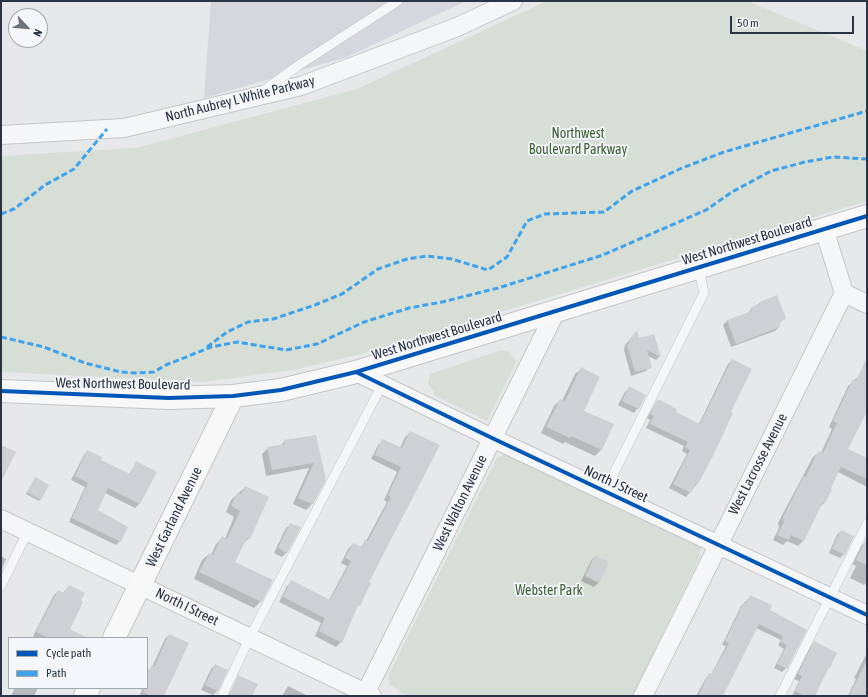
<!DOCTYPE html>
<html>
<head>
<meta charset="utf-8">
<style>
  body { margin:0 }
  #map { position:relative; width:868px; height:697px; overflow:hidden; background:#e6e8ea; font-family:"Asap Condensed",sans-serif }
  canvas { display:block }
  .frame { position:absolute; inset:0; border:2px solid #2b3445; pointer-events:none }
  .legend { position:absolute; left:8px; top:637px; width:140px; height:52px; box-sizing:border-box; background:#f4f6f9; border:1px solid #a4a8b1; margin:0; padding:5px 7px; list-style:none; font-size:12px; color:#2b3445 }
  .legend li { display:flex; align-items:center; gap:8px; height:20px }
  .legend b { width:20px; border:1px solid #a4a8b1 }
  .north { position:absolute; left:8px; top:8px; width:40px; height:40px; box-sizing:border-box; background:#f4f6f9; border:1px solid #a4a8b1; border-radius:50%; rotate:116deg; font-size:11px; font-weight:700; line-height:16px; text-align:center; color:#2b3445 }
  .north::after { content:''; display:block; margin:auto; width:14px; height:18px; background:#6c737f; clip-path:polygon(50% 0,100% 100%,50% 72%,0 100%) }
  .scale { position:absolute; left:730px; top:16px; width:124px; height:18px; box-sizing:border-box; border:2px solid #2b3445; border-top:0; padding-left:5px; font-size:12px; line-height:14px; white-space:nowrap; color:#2b3445; -webkit-text-stroke:3px #f4f6f9; paint-order:stroke }
</style>
</head>
<body>
<div id="map">
<canvas width="868" height="697"></canvas>
<div class="frame"></div>
<ul class="legend">
<li><b style="height:5px;background:#0057b8"></b>Cycle path</li>
<li><b style="height:5px;background:#3ea3ec"></b>Path</li>
</ul>
<div class="north">N</div>
<div class="scale">50 m</div>
</div>
<script>
const g = document.querySelector('canvas').getContext('2d');
g.lineJoin = 'round';
function fillPath(path, color) {
  g.fillStyle = color;
  g.fill(path, 'evenodd');
}
function poly(rows) {
  const path = new Path2D();
  for (const r of rows) {
    path.moveTo(r[0], r[1]);
    for (let i = 2; i < r.length; i += 2) path.lineTo(r[i], r[i + 1]);
  }
  return path;
}
function stroke(path, color, width, dash) {
  g.strokeStyle = color;
  g.lineWidth = width;
  g.lineCap = dash ? 'butt' : 'round';
  g.setLineDash(dash || []);
  g.stroke(path);
}
function drawText(font, color, halo, rows, align = 'center') {
  g.font = font + ' "Asap Condensed",sans-serif';
  g.lineWidth = 3.5;
  g.setLineDash([]);
  g.textBaseline = 'middle';
  g.strokeStyle = halo;
  g.fillStyle = color;
  for (const [text, x, y, turn = 0] of rows) {
    g.save();
    g.translate(x, y);
    g.rotate((+turn || 0) * Math.PI / 180);
    g.textAlign = isNaN(turn) ? turn : align;
    if (halo) g.strokeText(text, 0, 0);
    g.fillText(text, 0, 0);
    g.restore();
  }
}
fillPath(poly([
  [211,1,466,1,347,57,204,98]
]), '#d4d7dd');
fillPath(poly([
  [547,1,747,1,867,51,867,201,365,353,293,370,202,382,1,372,1,156,136,148,357,89],
  [501,350,507,351,517,361,487,421,433,395,434,392,428,384,430,374],
  [505,454,511,455,697,544,701,547,700,557,632,696,408,696,390,685,388,676,496,459]
]), '#d6ded6');
fillPath(poly([
  [761,302,784,319,778,324,779,327,775,331,731,347,723,325,727,321,748,313,752,308],
  [654,335,660,356,656,360,648,356,650,367,646,371,631,376,624,350,625,345,633,336,639,339],
  [867,358,867,411,847,450,867,459,867,487,838,472,824,503,819,508,803,541,798,546,787,541,783,545,773,540,779,528,778,523,813,457,819,452,821,453,832,429,829,427,848,386,858,377],
  [732,360,729,412,711,457,697,484,686,497,669,488,687,454,682,451,684,446,646,428,650,420,647,418,657,401,674,412,699,424,728,364],
  [581,369,583,411,613,425,601,450,595,456,565,442,563,444,541,433,554,406,560,400,562,401,575,374],
  [629,388,638,408,634,413,618,405,625,392],
  [410,433,438,446,368,583,341,642,336,647,315,636,321,623,279,602,287,586,292,581,329,600,347,566,341,563,348,549,353,544,360,548,366,541,387,502,384,500,397,472,371,459,378,445,383,440,400,448,405,437],
  [315,436,325,480,312,504,306,510,293,504,309,468,266,476,262,454,268,448,280,446,285,441],
  [88,451,100,460,129,474,137,463,155,472,139,504,135,508,105,493,96,511,120,541,116,545,69,522,85,487,71,480,84,455],
  [35,479,41,499,39,501,26,494],
  [245,487,249,538,243,544,234,562,261,601,254,608,194,579,202,560,209,554,211,555,216,544,222,538,225,539,234,517,226,512,231,500],
  [291,524,286,553,282,557,274,553,286,528],
  [841,531,844,554,840,558,829,553,837,535],
  [866,542,867,543,867,582,864,585,850,578,856,566,852,564,861,546],
  [1,556,6,559,1,571],
  [595,556,608,562,598,583,594,587,581,581,591,561],
  [69,586,65,638,34,638,33,636,54,595,58,591,63,593],
  [751,596,769,611,805,630,786,668,782,672,774,668,784,649,778,645,781,640,756,628,721,696,696,696,706,678,709,674,711,675,726,646,722,645,741,606],
  [169,635,163,696,139,696,143,688,147,688,147,671,152,667,165,639],
  [814,643,829,667,814,696,792,696,799,681,794,679,810,647],
  [867,653,867,696,848,696,856,679,854,678],
  [215,665,226,671,217,691,213,695,201,690,211,669],
  [239,677,252,696,228,696],
  [288,686,308,696,282,696],
  [15,688,38,688,34,696,11,696]
]), '#0003');
fillPath(poly([
  [777,295,786,319,779,322,780,327,736,344,727,320,752,311,751,307,760,304,760,302],
  [637,330,639,338,654,334,661,357,647,350,652,368,635,372,627,345,630,342,628,341],
  [732,359,752,369,731,412,733,413,712,458,698,484,696,483,691,493,673,484,690,450,685,447,688,442,650,424,654,416,650,414,657,400,660,400,677,409,676,412,700,424],
  [867,359,867,411,848,449,867,458,867,479,841,467,830,489,832,490,825,503,823,502,804,541,791,535,789,540,777,535,784,522,783,517,804,476,806,477,818,451,823,453,837,423,833,421,853,379,856,381],
  [581,367,600,377,584,411,614,424,602,450,571,436,570,438,546,427,560,399,565,401],
  [629,386,646,395,639,409,622,401],
  [410,431,440,445,369,582,371,583,360,606,358,605,342,643,319,631,325,618,283,597,291,580,330,600,351,561,345,558,353,543,362,547,365,539,368,541,391,497,388,495,401,467,375,455,382,439,402,448],
  [316,435,326,480,313,504,298,498,314,463,272,470,267,447,285,444,284,440],
  [1,445,16,452,1,482],
  [87,450,102,457,101,460,130,474,136,461,157,472,140,504,108,488,98,510,128,527,121,542,72,518,88,483,75,476],
  [35,477,49,485,41,500,27,492],
  [245,486,269,497,250,539,247,538,235,562,273,580,262,602,199,572,209,553,213,555,222,536,227,539,240,511,231,506,237,493,241,494],
  [290,523,301,527,287,553,278,548],
  [841,530,854,536,845,555,832,549],
  [865,541,867,541,867,565,856,560],
  [595,555,609,562,599,583,585,576],
  [69,585,85,593,81,600,83,602,70,629,88,638,49,638,36,632,58,590,64,593],
  [750,595,772,605,770,610,807,630,787,669,777,664,787,645,781,642,783,636,759,624,723,696,698,696,709,673,712,674,729,643,725,641,744,602,746,603],
  [169,634,189,643,164,696,151,696,143,692,145,688,147,688,147,674,151,666,154,667],
  [814,641,837,653,830,668,829,667,815,696,805,696,795,691,802,676,798,674],
  [867,660,867,696,849,696],
  [215,664,228,670,218,691,205,685],
  [238,675,258,684,252,696,229,696]
]), '#ced0d3');
const lane = poly([
  [263,91,299,65,398,1],
  [605,491,704,293,699,268],
  [1,586,28,531],
  [222,696,250,637,382,385],
  [780,696,867,524]
]);
const street = poly([
  [1,135,124,128,301,86,457,27,513,1],
  [844,293,867,304],
  [356,372,492,438,867,615],
  [1,519,372,696],
  [364,696,556,311],
  [643,696,844,293,824,229]
]);
const secondary = poly([
  [1,391,169,398,233,396,281,390,356,372,867,216],
  [114,638,233,396],
  [85,696,89,688]
]);
stroke(lane, '#c4c6c8', 10);
stroke(street, '#c4c6c8', 20);
stroke(secondary, '#c4c6c8', 24);
stroke(lane, '#f5f6f7', 9);
stroke(street, '#f5f6f7', 18);
stroke(secondary, '#f8f8f8', 22);
stroke(poly([
  [1,214,14,209,45,185,74,169,107,129],
  [1,337,44,347,85,363,121,372,134,373,154,372,166,365,211,347,237,342,286,350,317,344,364,322,409,308,442,302,498,288,603,255,706,210,732,192,771,171,805,162,833,157,867,159],
  [207,347,227,332,248,322,273,319,315,305,342,294,378,269,407,259,427,256,452,259,488,270,507,257,527,221,545,214,604,212,632,191,682,168,724,152,867,111]
]), '#3ea3ec', 3, [6, 3]);
stroke(poly([
  [356,372,492,438,867,615],
  [1,391,169,398,233,396,281,390,356,372,867,216]
]), '#0057b8', 4);
drawText('14px', '#2b3445', '#f4f6f9', [
  ["North Aubrey L White Parkway",240,99,-14],
  ["West Northwest Boulevard",747,241,-17],
  ["West Northwest Boulevard",437,336,-17],
  ["West Northwest Boulevard",123,384,1],
  ["West Lacrosse Avenue",758,464,-63],
  ["North J Street",616,484,25],
  ["West Walton Avenue",460,503,-64],
  ["West Garland Avenue",174,517,-64],
  ["North I Street",187,607,26]
]);
drawText('14px', '#3f6138', '#f4f6f9', [
  ["Northwest",578,134],
  ["Boulevard Parkway",578,150],
  ["Webster Park",549,591]
]);
</script>
</body>
</html>
